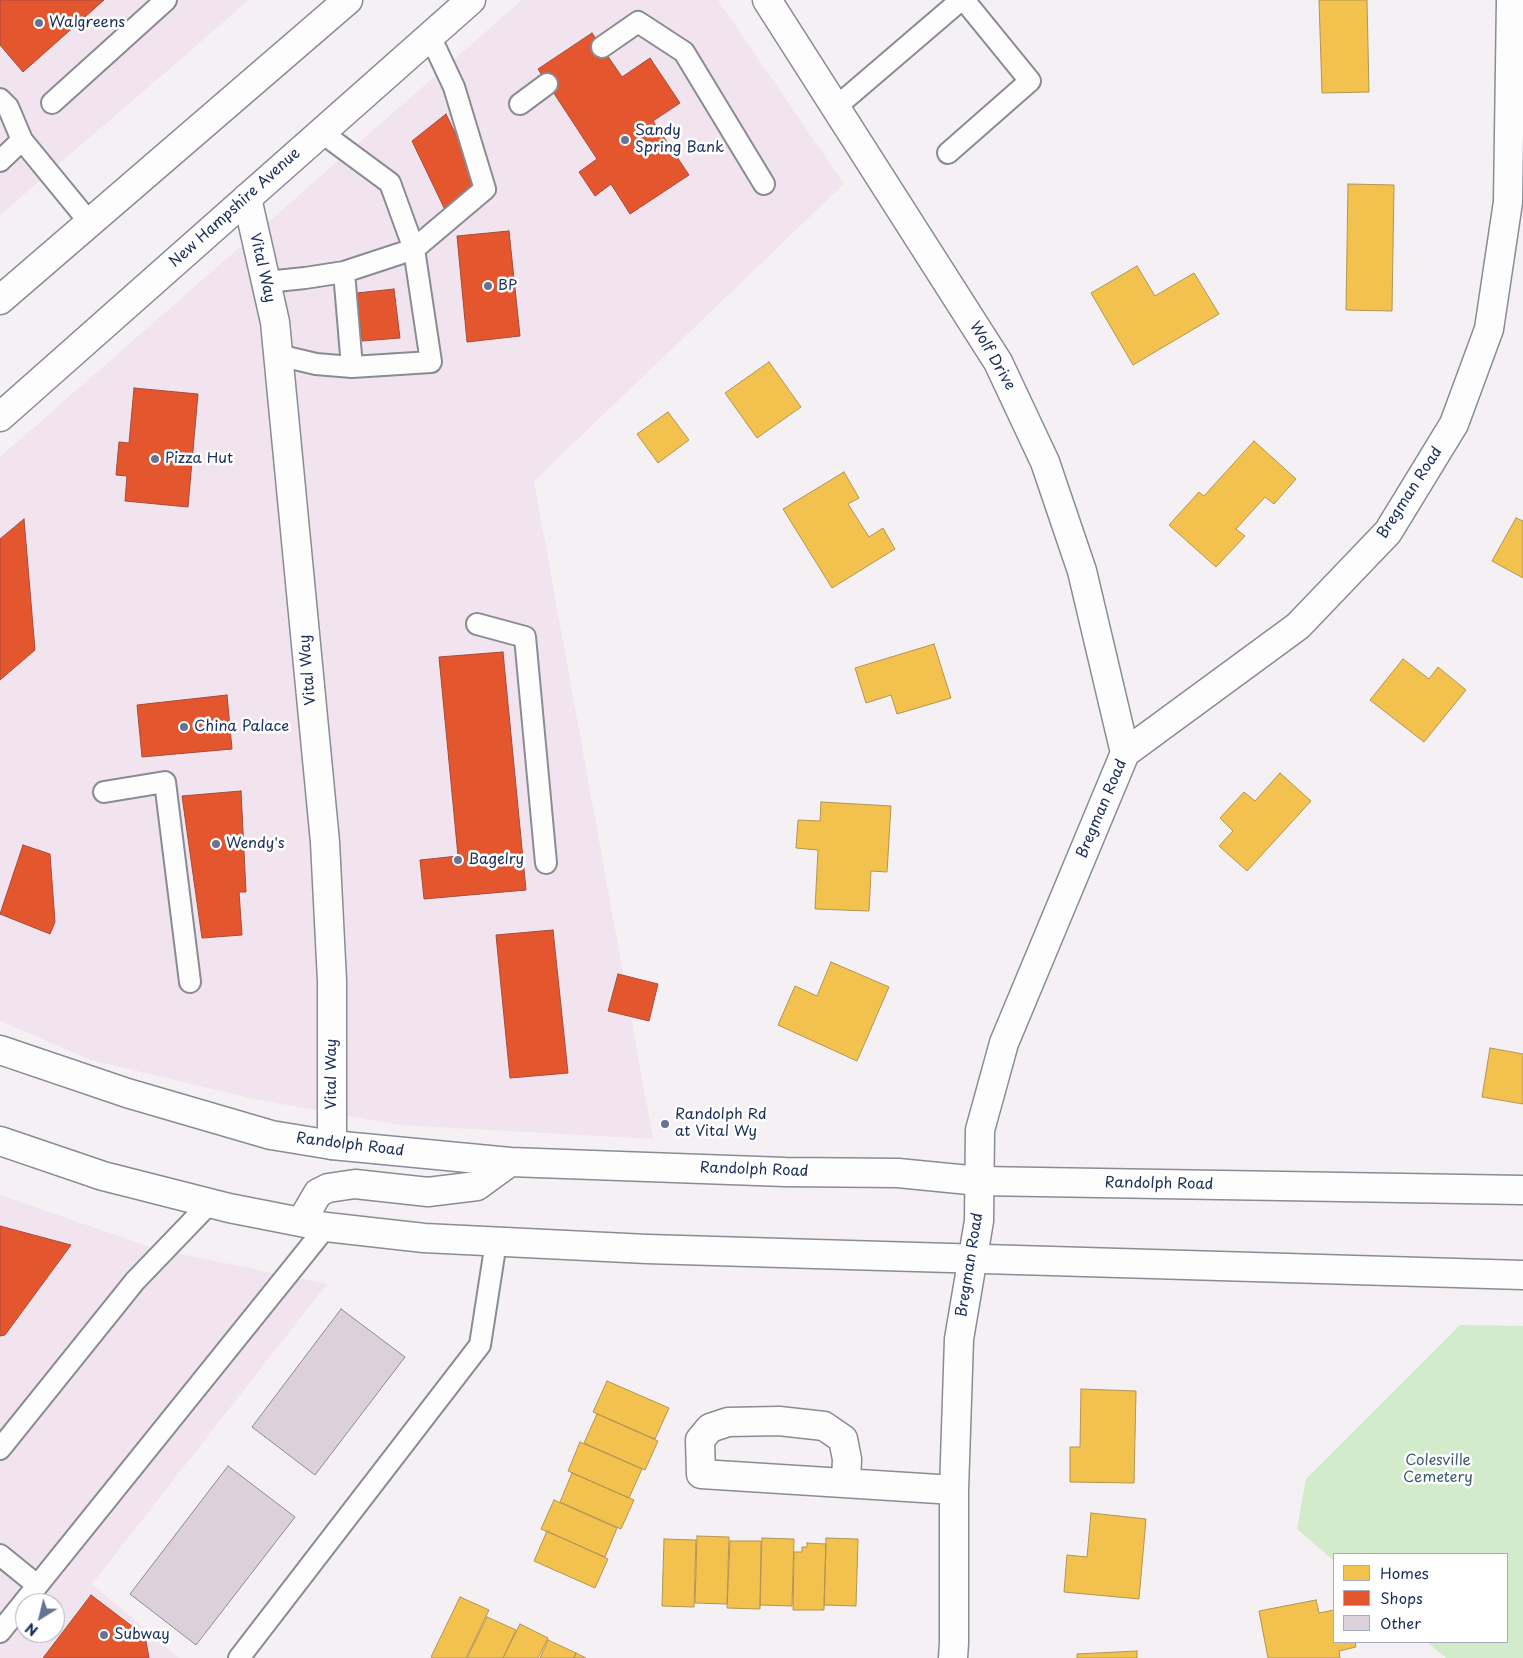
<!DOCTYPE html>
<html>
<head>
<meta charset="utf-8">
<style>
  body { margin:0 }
  #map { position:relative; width:1523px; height:1658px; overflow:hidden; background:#f5f0f4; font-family:"Playpen Sans",sans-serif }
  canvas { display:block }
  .legend { position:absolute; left:1333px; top:1553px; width:175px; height:90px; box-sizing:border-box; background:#fff; border:1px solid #a4acbf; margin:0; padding:6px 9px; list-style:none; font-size:15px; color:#1b2f5e }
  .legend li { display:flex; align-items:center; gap:10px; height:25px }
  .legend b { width:25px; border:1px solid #a4acbf }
  .north { position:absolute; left:15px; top:1593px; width:50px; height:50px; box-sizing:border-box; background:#fff; border:1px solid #a4acbf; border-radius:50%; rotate:216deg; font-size:14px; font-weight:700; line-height:20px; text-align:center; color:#1b2f5e }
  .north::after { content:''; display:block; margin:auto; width:18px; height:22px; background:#677392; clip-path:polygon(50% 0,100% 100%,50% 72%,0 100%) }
</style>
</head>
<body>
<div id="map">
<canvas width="1523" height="1658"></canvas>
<ul class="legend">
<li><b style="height:14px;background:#f2c14e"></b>Homes</li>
<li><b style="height:14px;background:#e4572e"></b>Shops</li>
<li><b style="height:14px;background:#dcd1da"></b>Other</li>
</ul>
<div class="north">N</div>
</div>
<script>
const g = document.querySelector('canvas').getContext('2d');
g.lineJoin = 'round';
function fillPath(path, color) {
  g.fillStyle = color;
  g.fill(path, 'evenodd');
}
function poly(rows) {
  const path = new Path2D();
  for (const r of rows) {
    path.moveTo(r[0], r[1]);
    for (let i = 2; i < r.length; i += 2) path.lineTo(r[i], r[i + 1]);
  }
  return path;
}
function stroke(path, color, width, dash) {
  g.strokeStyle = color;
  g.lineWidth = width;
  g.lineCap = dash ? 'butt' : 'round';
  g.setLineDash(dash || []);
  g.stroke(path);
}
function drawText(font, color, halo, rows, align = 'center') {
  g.font = font + ' "Playpen Sans",sans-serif';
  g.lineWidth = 5;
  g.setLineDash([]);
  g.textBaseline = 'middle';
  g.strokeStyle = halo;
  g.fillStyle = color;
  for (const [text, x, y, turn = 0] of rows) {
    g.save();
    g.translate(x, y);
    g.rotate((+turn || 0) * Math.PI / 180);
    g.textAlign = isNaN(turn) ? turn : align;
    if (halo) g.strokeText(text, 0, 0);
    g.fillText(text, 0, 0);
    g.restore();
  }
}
fillPath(poly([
  [0,0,249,0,0,215],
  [522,0,718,0,844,184,534,481,653,1139,399,1125,254,1099,91,1060,0,1021,0,457],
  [0,1195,156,1249,327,1284,92,1584,179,1658,0,1658],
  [25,1603,55,1603,55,1633,25,1633]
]), '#f1e4ee');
fillPath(poly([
  [1460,1325,1523,1326,1523,1658,1446,1658,1427,1642,1507,1642,1507,1554,1334,1554,1334,1561,1297,1529,1306,1479]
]), '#d2ebca');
const homes = poly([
  [1319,0,1367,0,1369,92,1322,93,1319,0],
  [1348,184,1394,185,1392,311,1346,310,1348,184],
  [1137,266,1155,296,1194,273,1219,314,1133,365,1091,293,1137,266],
  [769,362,801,407,757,438,725,393,769,362],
  [668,412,689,440,658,463,637,434,668,412],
  [1254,441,1296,479,1274,504,1265,497,1236,529,1245,536,1216,567,1169,525,1199,492,1204,496,1254,441],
  [844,472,859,498,848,504,869,537,883,528,895,549,832,588,783,509,844,472],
  [1516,518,1523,521,1523,578,1492,561,1516,518],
  [934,644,951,698,897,714,891,695,866,703,855,668,934,644],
  [1403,659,1429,679,1438,667,1466,690,1424,742,1370,700,1403,659],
  [1280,773,1311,801,1247,871,1219,846,1233,831,1220,818,1244,792,1255,801,1280,773],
  [821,802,891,806,887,872,871,871,869,911,815,909,818,850,796,848,798,820,820,821,821,802],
  [831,962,889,987,857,1061,778,1025,795,986,817,996,831,962],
  [1490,1048,1523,1054,1523,1104,1482,1097,1490,1048],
  [607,1381,669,1408,655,1439,593,1412,607,1381],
  [1081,1389,1136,1391,1134,1483,1070,1482,1070,1447,1080,1447,1081,1389],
  [597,1414,658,1441,645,1470,584,1443,597,1414],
  [580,1442,642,1469,629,1498,568,1471,580,1442],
  [572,1473,634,1500,621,1529,560,1502,572,1473],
  [554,1500,617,1528,605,1557,541,1529,554,1500],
  [1091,1513,1146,1519,1139,1599,1064,1592,1067,1555,1087,1557,1091,1513],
  [547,1531,608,1559,595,1588,534,1561,547,1531],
  [697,1536,729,1537,727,1604,695,1603,697,1536],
  [762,1538,794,1539,792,1606,760,1605,762,1538],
  [826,1538,858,1539,856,1606,824,1605,826,1538],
  [664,1539,696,1540,694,1607,662,1606,664,1539],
  [730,1541,761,1541,760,1609,727,1608,730,1541],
  [807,1543,826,1544,824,1610,793,1610,794,1552,802,1552,802,1547,807,1547,807,1543],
  [460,1597,489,1610,466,1658,433,1658,431,1657,460,1597],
  [1316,1600,1319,1613,1334,1610,1334,1642,1355,1642,1356,1647,1339,1651,1340,1658,1268,1658,1259,1611,1316,1600],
  [487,1617,516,1630,503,1658,467,1658,487,1617],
  [520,1624,548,1638,538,1658,503,1658,520,1624],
  [548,1640,576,1653,574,1658,540,1658,548,1640],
  [1137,1651,1137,1658,1077,1658,1077,1654,1137,1651],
  [576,1653,586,1658,574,1658,576,1653]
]);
fillPath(homes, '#f2c14e');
stroke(homes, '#b29553', 1);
const shops = poly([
  [0,0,104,0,23,72,0,45,0,0],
  [592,33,622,77,650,58,680,103,653,121,689,175,630,214,611,184,595,196,579,172,597,159,538,69,592,33],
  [446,114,480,185,447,214,412,141,446,114],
  [509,231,520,336,467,342,457,236,509,231],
  [394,289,400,338,362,341,357,293,394,289],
  [134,388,198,394,188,507,125,501,127,476,116,475,119,442,129,443,134,388],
  [24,519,35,650,0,680,0,539,24,519],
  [503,652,526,890,424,899,420,860,458,856,439,657,503,652],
  [227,695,232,749,142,757,137,705,227,695],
  [241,791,246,892,239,892,242,935,202,938,182,796,241,791],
  [23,845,50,854,55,922,50,934,0,914,23,845],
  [553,930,568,1073,510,1078,496,935,553,930],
  [618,974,658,984,649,1021,608,1011,618,974],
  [0,1226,71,1245,5,1335,0,1336,0,1226],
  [91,1595,145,1636,149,1658,43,1658,91,1595]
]);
fillPath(shops, '#e4572e');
stroke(shops, '#a84b3c', 1);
const building = poly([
  [341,1309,405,1357,315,1475,252,1427,341,1309],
  [228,1466,295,1517,196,1645,130,1594,228,1466]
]);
fillPath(building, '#dcd1da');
stroke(building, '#898b95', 1);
const service = poly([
  [602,47,638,22,684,52,764,184],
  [0,99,8,107,22,140,90,223],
  [52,103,166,0],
  [520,104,547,84],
  [836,107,961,0],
  [321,132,390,183,414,249,344,272,352,367],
  [948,153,1030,81,964,0],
  [0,161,22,140],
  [266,282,305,278,344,272],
  [278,355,316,364,352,367,431,362,414,249,485,189,454,87,430,36],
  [477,624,525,637,546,863],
  [104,792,165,782,190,982],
  [0,1449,135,1281,209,1204],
  [0,1555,37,1585],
  [0,1632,326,1227],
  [239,1658,480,1345,496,1242]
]);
const minor = poly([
  [767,0,998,362,1045,462,1082,571,1125,753],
  [247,198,275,322,325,842,332,981,332,1145],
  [846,1483,847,1459,843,1439,824,1426,779,1421,728,1422,710,1428,700,1440,701,1474,954,1490],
  [953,1658,954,1643,954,1490,959,1339,979,1221,980,1130,1004,1043,1125,753,1298,626,1388,532,1454,424,1489,329,1508,202,1511,0]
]);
const primary = poly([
  [0,300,348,0],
  [0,417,471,0],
  [0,1050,127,1093,271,1135,332,1145,510,1162,785,1172,898,1173,979,1181,1523,1190],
  [0,1141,103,1176,229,1208,326,1227,424,1238,647,1249,1523,1275],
  [301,1222,318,1193,328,1188,355,1184,428,1192,477,1186,510,1162]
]);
stroke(service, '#898b95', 24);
stroke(minor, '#898b95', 31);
stroke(primary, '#898b95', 31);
stroke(service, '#fefdfd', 20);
stroke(minor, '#fefdfd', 28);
stroke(primary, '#fefdfd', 28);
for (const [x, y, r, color] of [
  [39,23,5,"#677392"],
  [625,140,5,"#677392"],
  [488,286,5,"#677392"],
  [155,459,5,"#677392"],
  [184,727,5,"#677392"],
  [216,844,5,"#677392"],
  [458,860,5,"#677392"],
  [665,1124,5,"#677392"],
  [104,1635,5,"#677392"]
]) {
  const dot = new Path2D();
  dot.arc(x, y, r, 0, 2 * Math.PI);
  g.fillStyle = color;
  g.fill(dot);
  stroke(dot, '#fff', 2);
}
drawText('15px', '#1b2f5e', '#fff', [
  ["Walgreens",49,23],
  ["Sandy",635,131],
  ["Spring Bank",635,148],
  ["BP",498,286],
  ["Pizza Hut",165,459],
  ["China Palace",194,727],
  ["Wendy's",226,844],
  ["Bagelry",468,860],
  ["Randolph Rd",675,1115],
  ["at Vital Wy",675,1132],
  ["Subway",114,1635]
], 'left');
drawText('15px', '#1b2f5e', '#fff', [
  ["New Hampshire Avenue",235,208,-42],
  ["Vital Way",262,268,77],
  ["Wolf Drive",992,356,60],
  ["Bregman Road",1410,493,-57],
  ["Vital Way",308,670,-95],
  ["Bregman Road",1102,809,-67],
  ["Vital Way",332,1074,-90],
  ["Randolph Road",350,1145,7],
  ["Randolph Road",754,1170,2],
  ["Randolph Road",1159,1184,1],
  ["Bregman Road",970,1265,-81]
]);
drawText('15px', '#425d70', '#fff', [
  ["Colesville",1438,1461],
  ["Cemetery",1438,1478]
]);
</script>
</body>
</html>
